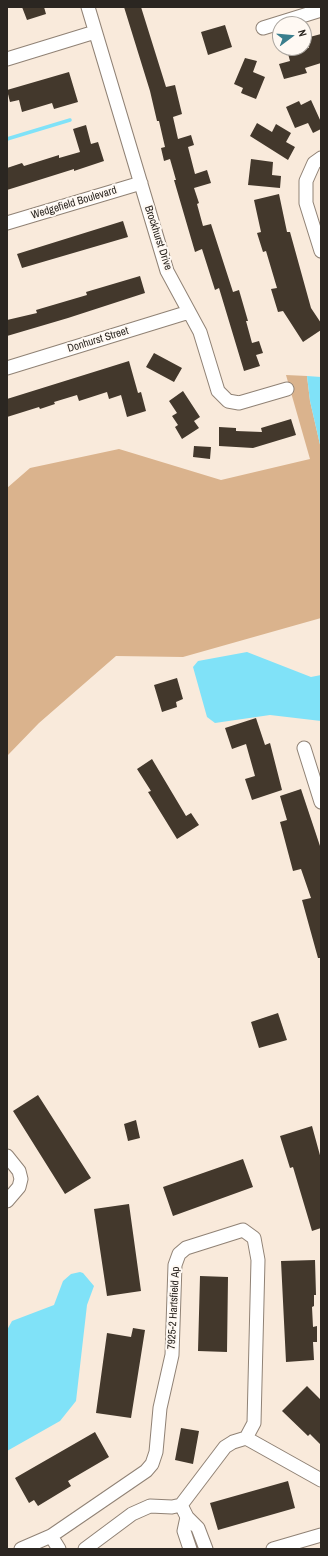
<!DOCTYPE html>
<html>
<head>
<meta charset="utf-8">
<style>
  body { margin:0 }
  #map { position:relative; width:328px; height:1556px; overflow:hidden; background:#f9eadb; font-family:"Archivo Narrow",sans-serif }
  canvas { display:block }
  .frame { position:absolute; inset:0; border:8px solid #2b2621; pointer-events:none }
  .north { position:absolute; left:272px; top:16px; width:40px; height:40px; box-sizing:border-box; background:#fff9f3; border:1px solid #aaa59f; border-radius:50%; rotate:74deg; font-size:11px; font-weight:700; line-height:16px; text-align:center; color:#2b2621 }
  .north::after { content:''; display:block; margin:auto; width:14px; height:18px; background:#3a7e8d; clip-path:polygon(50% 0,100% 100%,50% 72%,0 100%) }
</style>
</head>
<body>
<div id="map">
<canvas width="328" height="1556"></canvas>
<div class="frame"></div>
<div class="north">N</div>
</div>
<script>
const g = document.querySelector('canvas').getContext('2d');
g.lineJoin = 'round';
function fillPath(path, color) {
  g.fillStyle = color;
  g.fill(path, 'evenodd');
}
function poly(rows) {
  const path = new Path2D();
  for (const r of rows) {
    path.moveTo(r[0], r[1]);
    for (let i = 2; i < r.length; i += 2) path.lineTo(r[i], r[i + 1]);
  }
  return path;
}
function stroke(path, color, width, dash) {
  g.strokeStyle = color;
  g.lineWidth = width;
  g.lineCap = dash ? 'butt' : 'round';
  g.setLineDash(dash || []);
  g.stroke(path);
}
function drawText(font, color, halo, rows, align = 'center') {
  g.font = font + ' "Archivo Narrow",sans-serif';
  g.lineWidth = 4;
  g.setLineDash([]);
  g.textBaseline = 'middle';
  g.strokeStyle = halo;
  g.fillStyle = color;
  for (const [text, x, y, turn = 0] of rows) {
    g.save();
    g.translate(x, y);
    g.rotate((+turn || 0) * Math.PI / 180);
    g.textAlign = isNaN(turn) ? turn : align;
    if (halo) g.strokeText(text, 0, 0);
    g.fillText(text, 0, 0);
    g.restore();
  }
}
fillPath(poly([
  [286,375,307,376,310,401,321,449,321,618,183,657,116,656,39,723,7,756,7,488,30,468,119,449,221,480,310,459]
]), '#dab38d');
fillPath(poly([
  [307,376,321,377,321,449,310,401],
  [247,652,311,677,321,675,321,721,270,715,215,723,207,717,193,667,198,661],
  [80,1272,83,1273,94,1286,87,1305,76,1401,60,1421,7,1451,7,1330,12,1321,54,1305,63,1281,71,1274]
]), '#80e2f8');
stroke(poly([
  [7,139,70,120]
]), '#80e2f8', 3.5);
fillPath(poly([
  [22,7,44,7,46,14,27,20],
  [124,7,141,7,166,87,175,85,182,114,173,117,178,139,191,135,194,145,188,147,195,174,207,170,211,183,194,188,199,203,197,204,203,226,211,224,233,292,239,290,248,321,246,321,252,343,259,341,263,353,256,355,260,366,244,371,219,288,215,290,202,249,195,252,174,180,176,180,170,159,164,161,161,148,165,147,159,121,157,121,150,91],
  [225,25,232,47,208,55,201,32],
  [321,34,321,63,305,68,307,73,284,79,279,64,290,61,287,50,295,48,309,48,306,38],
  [245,58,257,61,253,72,265,77,256,99,241,93,243,88,234,84],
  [69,72,78,102,54,109,52,103,22,112,19,100,10,102,7,90],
  [311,100,321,122,321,129,313,133,308,123,295,128,286,107,299,101,301,105],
  [257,123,272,132,276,124,291,133,286,142,295,147,288,160,250,136],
  [86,125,91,144,98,142,104,161,74,171,74,169,7,190,7,168,22,163,24,166,59,155,59,158,80,152,73,129],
  [251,159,273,162,272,175,281,176,280,188,248,185],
  [279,194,287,232,290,232,311,308,321,323,321,330,303,342,283,311,278,312,271,289,277,288,266,251,263,252,257,233,261,232,254,200],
  [123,221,128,237,22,268,17,254],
  [140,276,145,293,68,318,7,336,7,320,37,313,36,310,87,295,86,292],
  [154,353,182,368,174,382,146,367],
  [129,361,138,393,141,392,146,411,127,417,121,395,109,399,107,392,79,401,77,395,54,402,55,404,40,409,39,407,7,417,7,399],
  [183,391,200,417,194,421,199,428,182,439,175,427,178,425,172,416,177,413,169,401],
  [291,419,296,435,253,448,219,446,219,427,236,428,236,431,262,432,261,428],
  [194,446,211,447,210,459,193,457],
  [177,678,183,699,176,702,177,707,162,712,154,685],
  [256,718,265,745,270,743,282,790,252,800,245,779,255,776,246,744,232,749,225,728],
  [152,759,186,816,191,813,199,825,177,839,148,792,151,791,137,769],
  [301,789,321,849,321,958,318,958,302,900,311,898,301,869,293,871,280,822,287,820,280,796],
  [278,1013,287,1040,259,1048,251,1022],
  [38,1095,91,1178,65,1194,13,1111],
  [136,1120,140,1138,128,1141,124,1124],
  [312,1126,321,1159,321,1228,312,1231,293,1167,290,1168,280,1136],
  [243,1159,253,1187,173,1216,163,1187],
  [129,1204,141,1291,107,1296,94,1209],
  [315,1260,316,1295,314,1295,314,1306,312,1307,313,1327,317,1326,317,1342,313,1342,314,1360,286,1362,281,1261],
  [200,1276,228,1277,227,1352,198,1351],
  [133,1328,145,1330,131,1418,96,1413,107,1333,131,1337],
  [307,1386,321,1400,321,1445,310,1434,308,1436,282,1411],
  [181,1428,199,1431,193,1464,175,1460],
  [95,1432,109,1457,68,1481,71,1486,38,1506,34,1500,29,1503,15,1478],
  [288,1481,295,1508,218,1530,210,1503]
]), '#43382c');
const minor = poly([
  [88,7,167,271,200,332,218,391,228,401,239,403,287,389],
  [263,28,321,10],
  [7,59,95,32],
  [321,158,314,163,306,181,306,203,321,251],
  [7,223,141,183],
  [7,368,189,312],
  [304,748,321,802],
  [7,1156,19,1171,21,1179,19,1187,7,1201],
  [246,1438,321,1480],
  [181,1505,187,1517,198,1528,206,1549],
  [187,1517,184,1531,190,1549],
  [51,1536,59,1549],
  [21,1549,51,1536,146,1471,152,1464,156,1452,160,1408,172,1355,175,1265,179,1254,186,1248,243,1230,254,1238,258,1260,254,1423,246,1438,233,1442,225,1447,181,1505],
  [85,1549,132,1514,150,1506,172,1507,181,1505],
  [273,1549,321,1535]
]);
stroke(minor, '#908275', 15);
stroke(minor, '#fff', 13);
drawText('11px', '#2b2621', '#fff9f3', [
  ["Wedgefield Boulevard",74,203,-17],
  ["Brockhurst Drive",158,238,72],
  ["Donhurst Street",98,340,-17],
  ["7925-2 Hartsfield Ap",174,1308,-87]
]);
</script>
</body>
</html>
